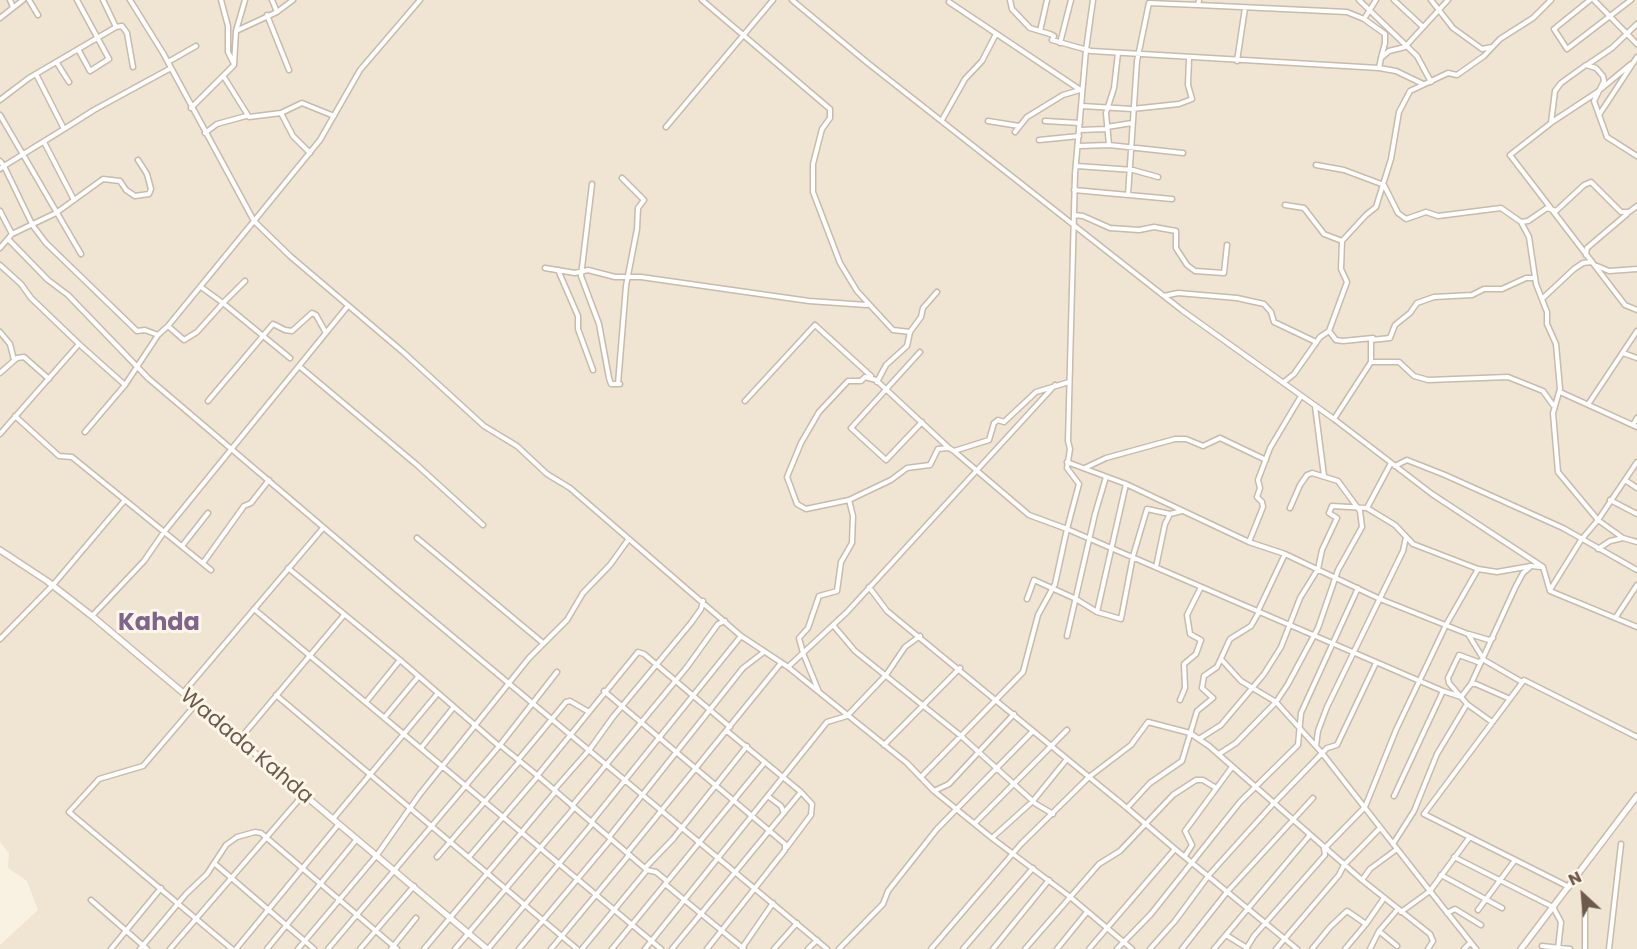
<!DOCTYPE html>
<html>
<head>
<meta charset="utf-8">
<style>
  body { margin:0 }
  #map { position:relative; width:1637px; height:949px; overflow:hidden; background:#f9f2e3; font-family:Poppins,sans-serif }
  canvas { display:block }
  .north { position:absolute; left:1553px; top:865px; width:60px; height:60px; -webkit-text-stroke:4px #fdf6e9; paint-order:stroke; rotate:334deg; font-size:16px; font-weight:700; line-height:24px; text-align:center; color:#6e5a4c }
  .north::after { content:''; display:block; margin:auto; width:21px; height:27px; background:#6e5a4c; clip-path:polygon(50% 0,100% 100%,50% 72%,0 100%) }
</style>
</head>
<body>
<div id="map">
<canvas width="1637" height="949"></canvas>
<div class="north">N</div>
</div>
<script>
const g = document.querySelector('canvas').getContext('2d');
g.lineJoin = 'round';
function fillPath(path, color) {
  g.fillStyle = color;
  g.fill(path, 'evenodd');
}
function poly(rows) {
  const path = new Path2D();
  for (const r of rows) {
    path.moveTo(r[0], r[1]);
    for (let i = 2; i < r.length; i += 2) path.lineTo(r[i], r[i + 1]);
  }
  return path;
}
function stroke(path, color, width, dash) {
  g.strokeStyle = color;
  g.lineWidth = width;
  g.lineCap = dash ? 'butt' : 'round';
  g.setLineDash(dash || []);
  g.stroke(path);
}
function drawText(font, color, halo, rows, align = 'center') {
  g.font = font + ' Poppins,sans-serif';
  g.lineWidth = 6;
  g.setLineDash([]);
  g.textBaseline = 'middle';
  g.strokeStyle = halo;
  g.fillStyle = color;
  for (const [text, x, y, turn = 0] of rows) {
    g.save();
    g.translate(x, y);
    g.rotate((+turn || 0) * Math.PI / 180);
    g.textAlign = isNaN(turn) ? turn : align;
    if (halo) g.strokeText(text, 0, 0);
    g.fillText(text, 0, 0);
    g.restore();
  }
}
fillPath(poly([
  [0,0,1637,0,1637,949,0,949,0,945,38,910,27,881,8,868,9,853,0,842]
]), '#f0e4d2');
const street = poly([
  [10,0,13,7],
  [29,0,38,15],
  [77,0,109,59,90,71,78,49],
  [103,0,116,27],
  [130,0,163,53,254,221,320,140,360,70,420,0],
  [221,0,228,26,228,52,233,62],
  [272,0,277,12],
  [702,0,830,109,830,118,822,129,813,164,813,192,840,263,857,291,893,330,910,332],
  [792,0,869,64,1183,311,1334,419,1432,494,1543,567,1550,591,1637,627],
  [1010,0,1012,9,1030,28,1050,34,1054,36,1052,40,1091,51,1379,68,1396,71,1423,84],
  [1093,0,1086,50,1075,174,1068,441,1070,449,1067,468,1079,484,1067,529,1443,691,1461,697,1471,684,1476,684,1510,699],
  [1359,0,1417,56,1431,82],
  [1394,0,1423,27],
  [1431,0,1453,28,1482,49,1492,47],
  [1590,0,1554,29,1567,49,1631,0],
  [1594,0,1637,44],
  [949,2,1079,89],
  [1198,5,1347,12,1364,19,1385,34,1385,43,1381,58],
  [267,15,289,70],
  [0,18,23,0],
  [1364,19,1376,0],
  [236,31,277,12,293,0],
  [1040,31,1047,0],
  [1060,43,1071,0],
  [1237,61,1245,8],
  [168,62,196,46],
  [57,63,69,82],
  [1587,65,1612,48,1637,24],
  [1379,68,1381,58,1389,51,1405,47,1448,0],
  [36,74,64,129,4,166,33,226,46,243,137,331,145,330,158,335,168,326,254,221,290,256,403,352,484,426,517,446,547,474,570,488,741,636,788,667,907,763,934,791,992,838,1069,896,1132,949],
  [224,77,249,117,281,113,302,103,334,116],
  [0,100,29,78,116,27,122,26,127,33,133,67],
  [1082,106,1132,109,1179,104,1192,99,1188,85,1189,58],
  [191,108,234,65,236,31,245,0],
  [281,113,293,136,310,153],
  [0,115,81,254],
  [1599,115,1637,57],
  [942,120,965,79,982,61,996,34],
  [988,121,1019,126],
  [1045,121,1080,123],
  [1552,122,1596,93,1631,64],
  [666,127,773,0],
  [1107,127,1132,123],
  [64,129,94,110,171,68],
  [1080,130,1107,129],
  [1015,132,1027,117,1063,95,1080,90],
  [205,133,217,124,246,116],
  [1039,140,1079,136],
  [44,142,74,200],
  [1109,145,1106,113,1114,88,1118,53],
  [1079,146,1109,145,1183,153],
  [1637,156,1607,137,1594,101,1604,81,1603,76,1596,68,1586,65,1561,83,1555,91,1551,123,1510,155,1625,305,1637,310],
  [0,161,4,166,0,169],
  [1316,165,1344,170,1384,185,1398,213,1406,219,1426,212,1438,216,1501,208,1521,222,1529,237,1536,284,1547,312,1547,324,1556,344,1560,389,1553,413,1558,472,1598,520,1623,538],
  [1077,166,1133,170,1158,177],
  [592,184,581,276,599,324,609,378,611,384,620,384],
  [1074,190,1172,199],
  [1128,195,1137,61,1149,3,1198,5,1199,0],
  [1285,205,1304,208,1324,234,1342,241],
  [0,211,12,234],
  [1074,215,1083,216,1110,228,1139,230,1154,227,1176,231,1176,248,1187,265,1195,271,1224,273,1227,245],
  [1521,222,1528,221,1547,208,1556,211,1584,185,1591,182,1621,212,1629,212,1637,206],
  [8,239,48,280,68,295,148,378,397,590,827,949],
  [0,248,12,234,56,213,103,179,120,181,126,190,135,196,149,194,151,189,147,174,138,160],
  [1586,255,1587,248,1627,214],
  [0,265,21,284,31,298,79,344,125,385],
  [1597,266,1609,271,1637,269],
  [545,268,575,273,588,270,615,277,641,277,809,301,867,305],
  [558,270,578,316,578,329,593,370],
  [201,287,223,303,245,281],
  [1164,296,1178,293,1237,298,1264,304,1271,312,1274,322,1316,342],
  [1543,298,1574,269,1583,263,1591,262],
  [168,326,184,340,197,332,223,303,290,358],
  [1329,331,1336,340,1343,341,1373,338],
  [0,332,10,344,14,360],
  [920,352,851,428,886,460,922,422],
  [1623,353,1637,358],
  [1371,362,1399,362,1414,376,1428,380,1508,377,1543,391,1553,405],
  [299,366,417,465,483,525],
  [0,373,17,358,24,357,49,379],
  [877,382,886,365,907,346,910,332,921,317,923,308,937,292],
  [1284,382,1294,374,1320,337,1329,331,1347,282,1341,269,1342,241,1366,215,1376,207,1391,159,1399,112,1410,91,1448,73,1457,75,1484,56,1500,39,1533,18,1551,0],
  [618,384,626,286,637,229,638,208,644,200,622,178],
  [1560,392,1637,427],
  [208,401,273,324,285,330,292,331,312,313,316,315,326,333],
  [745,401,815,325,871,376],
  [1589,403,1637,331],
  [1315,406,1324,476],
  [15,416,59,456,72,457,211,570],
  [1334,419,1371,362,1371,340,1390,338,1395,325,1410,313,1417,303,1434,297,1472,295,1484,289,1502,289,1526,278,1535,278],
  [1633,425,1637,418],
  [85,432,125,385,158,335],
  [0,434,79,344],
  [949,448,876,380,865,377,861,381,848,381,819,412,801,443,787,477,797,504,806,509,849,500,891,480,907,468,930,465,938,449,949,448,954,451,989,440,994,423,998,420,1004,422,1036,392,1069,382],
  [1067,462,1126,484,1249,542],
  [1395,466,1407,460,1445,475,1563,528,1637,570],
  [1085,468,1106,458,1175,439,1186,439,1203,446,1220,438,1266,460],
  [1625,480,1637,488],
  [1610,500,1637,514],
  [1367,508,1391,463],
  [417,538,543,643],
  [182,546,208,513],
  [1598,549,1610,541,1623,538,1637,542],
  [1285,554,1380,599,1468,634,1484,660,1522,682],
  [203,563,244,506,251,503,269,480],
  [1156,567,1165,524,1170,514,1182,511],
  [288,568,400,660,499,746],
  [869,587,887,611,1089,777,1131,745,1148,722,1190,733,1209,746,1362,880],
  [1550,590,1581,540,1598,520,1637,462],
  [1027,599,1034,580,1076,599,1097,612,1121,619,1133,556,1147,509,1170,514],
  [254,609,661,949],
  [1258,611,1285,554,1249,542,1263,507,1262,502,1257,497,1260,488,1258,480,1270,448,1301,396],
  [1097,612,1126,484],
  [92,616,144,561,164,532,347,307],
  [1616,617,1637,585],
  [833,625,855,651,961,736,1036,804,1053,814],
  [1469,634,1489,640,1493,638],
  [1067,636,1095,514,1106,477],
  [0,639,53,585,125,500],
  [1221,659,1241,681,1276,702,1322,753,1430,891,1469,838],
  [1483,660,1478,662,1459,655,1448,678,1449,683,1467,704,1492,722],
  [788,667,847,612,1055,385],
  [1471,684,1515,588,1523,573,1529,568],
  [604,691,785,844,785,850,707,949],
  [819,692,803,653,799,638,808,628,819,596,837,591,841,562,852,543,853,516,849,500],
  [183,693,323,528],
  [276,695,577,949],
  [1180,700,1185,688,1184,664,1196,654,1201,640,1190,634,1187,615,1201,587],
  [366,702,400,660],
  [196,704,143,766,99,779,69,812,232,949],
  [385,717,418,677],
  [727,731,801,792,812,804,811,815,787,847],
  [1199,739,1221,725,1264,674,1281,647,1300,598,1318,569,1322,550,1337,518,1329,513,1332,506,1367,508,1395,525,1413,544,1478,569,1497,572,1531,566,1541,567],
  [239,740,344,615],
  [500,745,538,776],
  [884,745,960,668],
  [1316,746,1318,731,1327,707,1403,551,1406,537],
  [421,748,453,708],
  [1219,754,1236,743,1276,702,1288,684,1318,628,1338,570,1362,527,1360,511,1338,481,1312,473,1307,475,1300,485,1290,508],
  [518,760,566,702,570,701,589,712],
  [537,776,638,652,644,654,730,727],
  [921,777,1023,672,1038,615,1055,584,1067,529,1029,515,955,452],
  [554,790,590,749,613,717,691,623,701,609,703,601],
  [934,791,949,784,1014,714],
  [1394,796,1443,691],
  [769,797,781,806,784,813],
  [572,806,687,667,718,624,725,621],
  [1127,808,1175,849],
  [333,819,438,693],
  [592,821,741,636],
  [975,823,1067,730],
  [609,837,743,668,764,652],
  [992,838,1033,801,1067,759],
  [1393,844,1414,811,1437,754,1467,704],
  [1397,849,1370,869,1362,880,1430,934,1433,941,1428,949],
  [627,853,781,663],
  [1185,856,1192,845,1185,831,1232,767],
  [437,857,519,762],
  [469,857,538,776,647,870,656,872,667,881],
  [1454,857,1553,907,1561,922,1558,949],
  [214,863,314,949],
  [645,868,673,839,747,746],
  [1441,875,1502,908],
  [665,884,744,949],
  [1569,887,1424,814,1524,680,1637,737],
  [91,900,147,949],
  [1478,910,1515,860],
  [1401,912,1430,891,1476,949],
  [1447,913,1455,909,1481,925],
  [1379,931,1397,946],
  [1226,935,1247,948],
  [1542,946,1570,949],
  [742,948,773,903],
  [111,949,161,888],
  [140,949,186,894,207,874,226,845,237,837,255,832,261,833,397,949],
  [170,949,303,795],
  [236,949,338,825],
  [267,949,357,839],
  [298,949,377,855,420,794,529,658,567,620,583,593,610,565,628,540],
  [328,949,500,745,557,672],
  [360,949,414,886],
  [391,949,416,918],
  [424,949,556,791],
  [455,949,574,808],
  [488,949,593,823],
  [519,949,611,839],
  [551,949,629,855],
  [582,949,647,870],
  [612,949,765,762],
  [645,949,827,722,847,716,886,675,905,647,920,636],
  [672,949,801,792],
  [774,949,797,923],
  [808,949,817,940],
  [839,949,883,904,888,891,937,829,1033,731],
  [931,949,1021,844,1089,777,1127,808,1150,783,1182,761,1197,711,1213,698,1202,688,1204,676,1217,667,1230,639,1251,626,1259,612],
  [963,949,1033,868],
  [993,949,1049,880],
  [1025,949,1099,864,1120,851,1173,795,1196,780,1203,780,1216,788],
  [1057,949,1087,912],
  [1089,949,1175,849,1297,949],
  [1117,949,1151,914,1240,802,1298,745,1301,713,1358,588],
  [1150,949,1175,921,1209,875,1273,804,1327,748,1337,745,1376,663],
  [1182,949,1227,892,1313,798],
  [1214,949,1309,836],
  [1246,949,1254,936,1325,855,1324,849,1365,807,1396,730,1446,625,1478,569],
  [1276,949,1339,875,1344,865,1380,828],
  [1312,949,1330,927,1347,911,1366,924,1384,898],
  [1345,949,1366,924],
  [1370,949,1379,931,1398,909],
  [1464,949,1470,943],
  [1585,949,1585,911],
  [1609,949,1621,844]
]);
const secondary = poly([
  [0,550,47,581,92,616,487,949],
  [1521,949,1637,796]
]);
stroke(street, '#c9baab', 7);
stroke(secondary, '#cba', 8);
stroke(street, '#fff', 4);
stroke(secondary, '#fff', 5);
drawText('21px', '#6e5a4c', '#fdf6e9', [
  ["Wadada Kahda",246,747,40]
]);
drawText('bold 24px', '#80648b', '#fdf6e9', [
  ["Kahda",159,624]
]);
</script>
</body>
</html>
